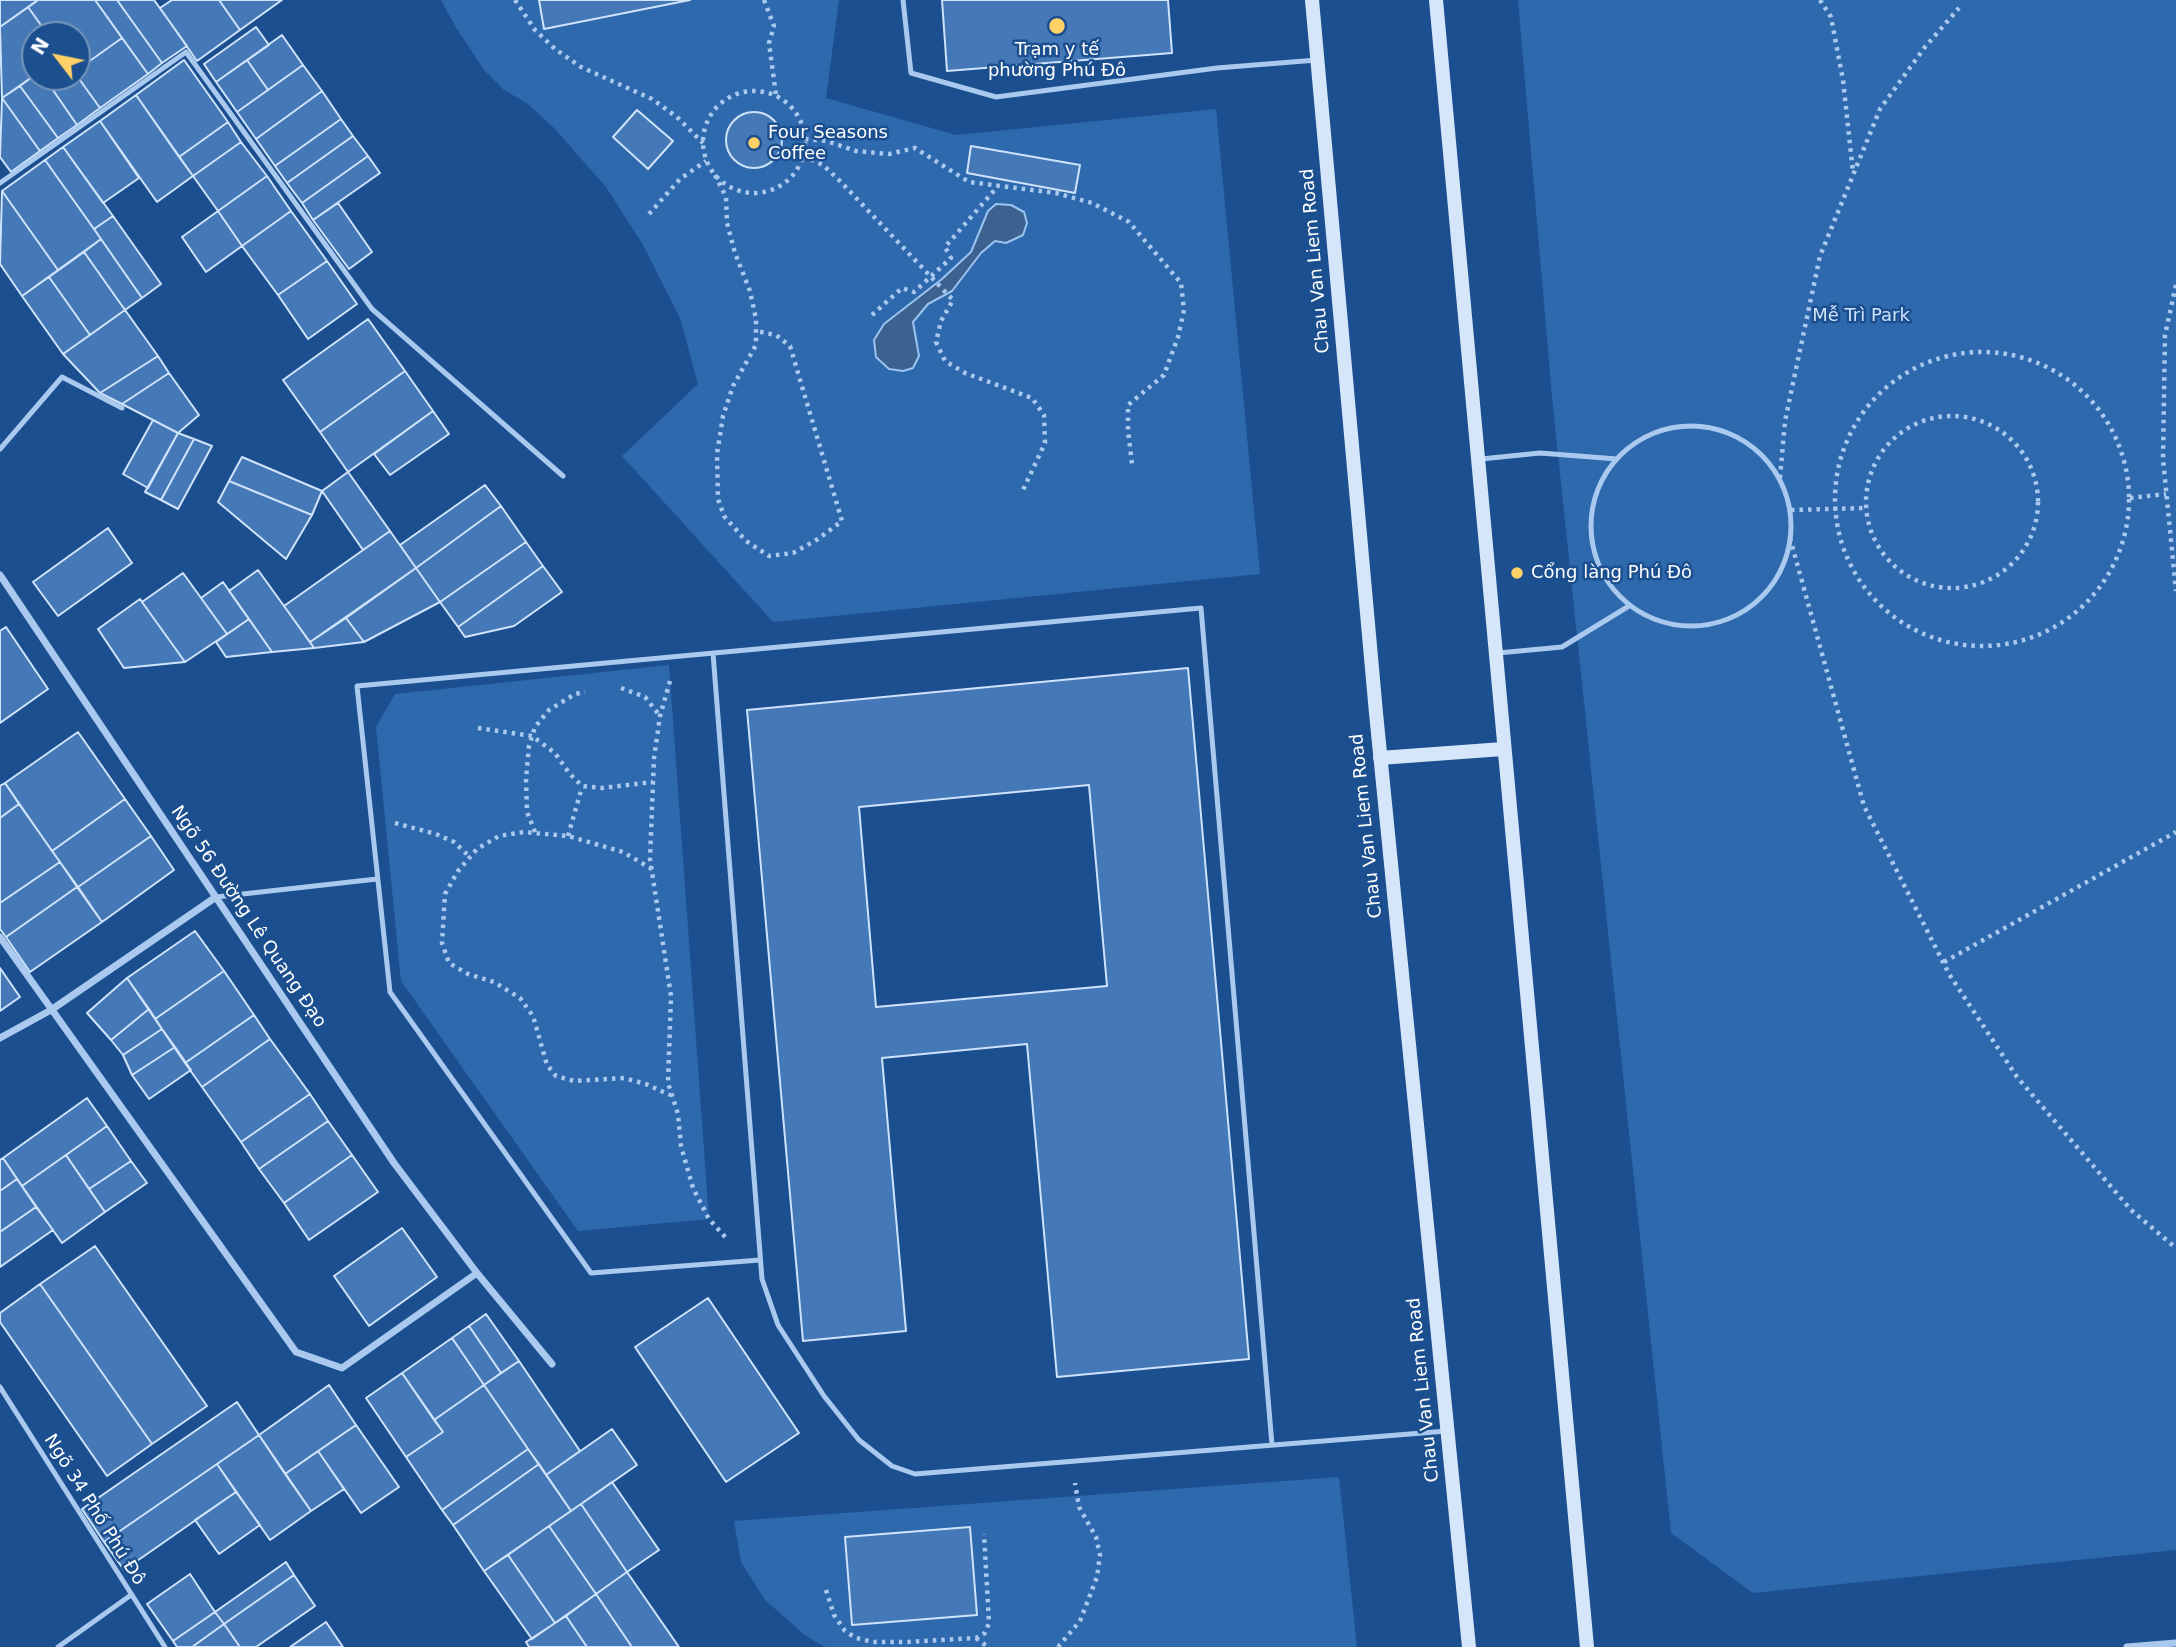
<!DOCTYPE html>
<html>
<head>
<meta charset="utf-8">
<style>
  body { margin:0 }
  #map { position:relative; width:2176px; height:1647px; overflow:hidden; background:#1b4f8f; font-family:"DejaVu Sans",sans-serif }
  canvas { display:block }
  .north { position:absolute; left:21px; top:21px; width:70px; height:70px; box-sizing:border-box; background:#1b4f8f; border:2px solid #7695bc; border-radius:50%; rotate:302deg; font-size:19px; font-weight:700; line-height:28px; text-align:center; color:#fff }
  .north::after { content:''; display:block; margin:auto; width:24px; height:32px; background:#ffd166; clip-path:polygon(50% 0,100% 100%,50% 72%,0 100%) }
</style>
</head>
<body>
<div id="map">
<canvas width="2176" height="1647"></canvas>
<div class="north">N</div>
</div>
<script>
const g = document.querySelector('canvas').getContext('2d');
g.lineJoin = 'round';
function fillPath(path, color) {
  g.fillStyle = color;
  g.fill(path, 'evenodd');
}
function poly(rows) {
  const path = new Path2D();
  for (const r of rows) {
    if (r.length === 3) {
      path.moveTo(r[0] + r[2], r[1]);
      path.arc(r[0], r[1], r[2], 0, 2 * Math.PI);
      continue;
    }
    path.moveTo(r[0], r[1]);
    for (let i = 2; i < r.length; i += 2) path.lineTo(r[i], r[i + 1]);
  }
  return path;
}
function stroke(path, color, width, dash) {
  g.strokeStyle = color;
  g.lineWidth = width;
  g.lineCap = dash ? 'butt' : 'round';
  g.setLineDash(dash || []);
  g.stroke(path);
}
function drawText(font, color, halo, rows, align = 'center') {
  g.font = font + ' "DejaVu Sans",sans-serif';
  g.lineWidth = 5;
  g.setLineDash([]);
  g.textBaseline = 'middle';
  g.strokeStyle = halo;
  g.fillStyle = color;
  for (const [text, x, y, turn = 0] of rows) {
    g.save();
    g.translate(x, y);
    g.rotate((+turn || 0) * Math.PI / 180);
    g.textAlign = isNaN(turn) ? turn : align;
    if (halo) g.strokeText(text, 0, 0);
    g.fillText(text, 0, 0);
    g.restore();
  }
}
fillPath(poly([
  [441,0,839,0,826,98,956,135,1216,109,1260,574,773,622,622,456,698,384,680,318,643,245,606,187,554,128,528,104,504,90,484,70,455,26],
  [1518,0,2176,0,2176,1550,1753,1593,1671,1533,1552,397],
  [669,665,709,1219,578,1231,401,981,376,727,395,694],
  [1339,1477,1357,1647,825,1647,806,1636,765,1600,741,1562,734,1521]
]), '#2e69ad');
const water = poly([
  [996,204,1011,205,1024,212,1027,223,1023,235,1006,243,995,241,981,253,952,291,928,304,913,322,919,356,913,368,903,371,889,369,876,357,874,340,884,324,942,279,971,252,988,211,996,204]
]);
fillPath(water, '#3c6290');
stroke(water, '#9cc4f0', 2);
const building = poly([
  [0,0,36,0,37,1,0,27,0,0],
  [38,0,95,0,122,38,77,70,77,35,48,35,28,7,38,0],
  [95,0,117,0,162,63,148,74,95,0],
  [117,0,154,0,187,46,162,63,117,0],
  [172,0,219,0,240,30,197,61,160,8,172,0],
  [219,0,282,0,240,30,219,0],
  [539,0,690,0,544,29,539,0],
  [942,0,1168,0,1172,53,947,71,942,0],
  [28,7,48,35,35,35,35,75,2,98,0,27,28,7],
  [256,27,269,45,216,82,204,64,256,27],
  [282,35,303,65,268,90,247,60,282,35],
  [122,38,148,74,100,108,77,76,77,70,122,38],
  [184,60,228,122,179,157,136,95,184,60],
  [247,60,268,90,237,112,216,82,247,60],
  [303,65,322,91,256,139,237,112,303,65],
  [35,75,35,77,44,77,77,125,58,138,20,86,35,75],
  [77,76,100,108,77,125,44,77,77,76],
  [20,86,58,138,40,151,2,98,20,86],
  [322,91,341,119,275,166,256,139,322,91],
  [136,95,193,176,157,202,100,121,136,95],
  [2,98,40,151,11,172,0,157,2,98],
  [637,110,673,141,648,169,613,137,637,110],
  [754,140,28],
  [341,119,353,136,287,183,275,166,341,119],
  [100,121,139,178,103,203,63,147,100,121],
  [228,122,241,142,193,176,179,157,228,122],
  [353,136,368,156,302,203,287,183,353,136],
  [241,142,267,176,218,211,193,176,241,142],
  [971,146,1080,165,1075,193,967,173,971,146],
  [63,147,113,216,94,229,45,160,63,147],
  [368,156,380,173,313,220,302,203,368,156],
  [45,160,101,239,58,270,2,191,45,160],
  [267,176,291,211,242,246,218,211,267,176],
  [2,191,58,270,22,296,0,264,2,191],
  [338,203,372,252,349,269,313,220,338,203],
  [218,211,242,246,206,272,182,237,218,211],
  [291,211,327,261,278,295,242,246,291,211],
  [113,216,161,284,142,298,94,229,113,216],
  [101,239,142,298,125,310,84,252,101,239],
  [84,252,125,310,90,335,49,277,84,252],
  [327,261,357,304,308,339,278,295,327,261],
  [49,277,90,335,63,354,22,296,49,277],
  [125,310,158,356,100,393,63,354,125,310],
  [368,319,405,371,320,432,283,380,368,319],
  [158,356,169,373,122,404,100,393,158,356],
  [405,371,433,411,348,472,320,432,405,371],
  [169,373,199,415,178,433,122,404,169,373],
  [433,411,449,434,390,475,374,454,433,411],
  [153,420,178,433,148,488,123,474,153,420],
  [178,433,194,439,161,500,145,492,178,433],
  [194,439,212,446,178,509,161,500,194,439],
  [242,457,322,491,312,515,229,481,242,457],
  [348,472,390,531,363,550,322,491,348,472],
  [229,481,312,515,286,559,218,502,229,481],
  [485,485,501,506,416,568,400,545,485,485],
  [501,506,526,542,440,602,416,568,501,506],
  [108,528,132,563,58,616,33,582,108,528],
  [390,531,416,568,310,642,284,606,390,531],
  [526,542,543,566,458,627,440,602,526,542],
  [543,566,562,592,514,626,465,637,458,627,543,566],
  [416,568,440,602,364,642,346,618,416,568],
  [258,570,284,606,314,648,272,652,229,591,258,570],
  [183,573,227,634,185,662,142,602,183,573],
  [223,582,249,619,227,634,201,598,223,582],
  [140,599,142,602,185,662,124,668,98,629,140,599],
  [346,618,364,642,314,648,310,642,346,618],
  [249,619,272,652,226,657,216,642,249,619],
  [6,627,48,689,0,723,0,631,6,627],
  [1188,668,1249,1359,1057,1377,1027,1044,882,1058,906,1331,803,1341,747,710,1188,668],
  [1089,785,1107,986,876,1007,859,807,1089,785],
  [78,732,125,799,52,851,5,783,78,732],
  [5,783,19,804,0,818,0,786,5,783],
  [125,799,151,836,78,887,52,851,125,799],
  [19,804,60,862,0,903,0,818,19,804],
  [151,836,174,870,102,922,78,887,151,836],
  [60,862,77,887,6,937,0,929,0,903,60,862],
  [77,887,102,922,30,972,6,937,77,887],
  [195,931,224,971,155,1019,127,978,195,931],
  [0,968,20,997,0,1011,0,968],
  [224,971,254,1015,185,1063,155,1019,224,971],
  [127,978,149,1009,111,1040,87,1013,127,978],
  [149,1009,162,1029,123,1055,111,1040,149,1009],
  [254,1015,270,1039,202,1087,185,1063,254,1015],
  [162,1029,175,1047,132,1075,123,1055,162,1029],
  [270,1039,310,1094,241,1142,202,1087,270,1039],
  [175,1047,191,1070,149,1099,132,1075,175,1047],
  [310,1094,328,1121,259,1169,241,1142,310,1094],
  [87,1098,107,1126,22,1186,3,1158,87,1098],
  [328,1121,352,1155,284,1203,259,1169,328,1121],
  [107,1126,131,1161,89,1189,66,1155,107,1126],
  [66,1155,105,1212,62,1243,22,1186,66,1155],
  [352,1155,378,1192,309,1240,284,1203,352,1155],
  [3,1158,17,1179,0,1191,0,1160,3,1158],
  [131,1161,147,1183,105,1212,89,1189,131,1161],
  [17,1179,36,1207,0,1232,0,1191,17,1179],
  [36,1207,53,1230,0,1267,0,1232,36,1207],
  [402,1228,437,1277,369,1326,334,1276,402,1228],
  [95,1246,207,1406,152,1444,40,1284,95,1246],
  [40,1284,152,1444,107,1476,0,1322,0,1313,40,1284],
  [708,1298,799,1433,726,1482,635,1347,708,1298],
  [486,1314,519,1361,501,1373,469,1326,486,1314],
  [469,1326,501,1373,484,1385,452,1338,469,1326],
  [452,1338,484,1385,434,1420,402,1373,452,1338],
  [519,1361,580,1451,546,1475,484,1385,519,1361],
  [402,1373,443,1432,406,1457,366,1398,402,1373],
  [329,1385,356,1425,285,1474,259,1435,329,1385],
  [484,1385,528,1449,442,1510,406,1457,443,1432,434,1420,484,1385],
  [237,1402,259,1435,104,1542,82,1509,237,1402],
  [356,1425,399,1487,361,1513,318,1451,356,1425],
  [612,1429,637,1465,571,1511,546,1475,612,1429],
  [259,1435,311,1511,270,1540,217,1464,259,1435],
  [528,1449,539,1464,453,1525,442,1510,528,1449],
  [318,1451,344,1489,311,1511,285,1474,318,1451],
  [217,1464,236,1492,124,1570,104,1542,217,1464],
  [539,1464,571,1511,484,1571,453,1525,539,1464],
  [612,1482,659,1550,627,1572,581,1504,612,1482],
  [236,1492,260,1525,219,1554,195,1520,236,1492],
  [581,1504,627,1572,596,1594,549,1526,581,1504],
  [549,1526,596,1594,555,1623,508,1555,549,1526],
  [970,1527,977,1615,852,1625,845,1537,970,1527],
  [508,1555,555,1623,532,1639,484,1571,508,1555],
  [286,1562,294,1575,224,1624,215,1612,286,1562],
  [627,1572,679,1647,632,1647,596,1594,627,1572],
  [190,1574,215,1612,173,1641,147,1604,190,1574],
  [294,1575,315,1606,256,1647,240,1647,224,1624,294,1575],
  [596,1594,632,1647,587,1647,566,1616,596,1594],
  [215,1612,224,1624,192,1647,177,1647,173,1641,215,1612],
  [566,1616,587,1647,529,1647,526,1642,566,1616],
  [326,1622,343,1647,290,1647,326,1622],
  [224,1624,240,1647,192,1647,224,1624]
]);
fillPath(building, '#4478b7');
stroke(building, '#cfe3fa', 2);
stroke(poly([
  [515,0,535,30,555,49,581,67,652,99,677,117,703,143],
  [764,0,774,26,769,43,776,95],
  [1820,0,1831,17,1843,80,1853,172],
  [754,142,51],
  [805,139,827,141,856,151,889,154,915,148,969,182,1056,193,1092,203,1129,222,1181,283,1184,310,1178,337,1164,375,1128,405,1128,430,1132,464],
  [803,156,823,165,840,181,953,300,941,321,936,342,945,361,965,373,1032,398,1044,415,1045,443,1023,490],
  [715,175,726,197,727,223,735,253,750,291,756,319,756,345,733,386,723,416,717,454,718,499,724,516,746,541,769,556,793,553,818,539,842,521,790,346,776,335,756,331],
  [649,214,680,179,706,161],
  [2176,285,2165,335,2163,459,2176,591],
  [872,315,902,288,914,292,951,258,945,247,998,186],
  [1982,499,147],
  [1952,502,86],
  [1780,478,1785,421,1820,256,1880,109,1925,47,1959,8],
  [2130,498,2166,494],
  [1791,510,1866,508],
  [1790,538,1864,806,1949,974,2017,1077,2131,1210,2176,1248],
  [670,681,660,716,654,758,650,859,671,996,668,1083,678,1114,681,1146,693,1188,709,1219,727,1239],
  [621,688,645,697,660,716],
  [478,728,532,736,555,753,569,773,582,786,602,788,653,782],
  [395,823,436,834,454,842,470,857],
  [535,832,527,812,526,779,529,746,535,727,549,710,575,694,585,692],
  [568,836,582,787],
  [652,869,623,852,568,836,524,832,499,836,477,849,458,871,445,894,442,943,449,963,468,974,494,982,520,998,533,1016,547,1065,556,1076,574,1081,624,1078,646,1084,670,1095],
  [1944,962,2176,832],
  [826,1590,834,1615,845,1631,856,1638,873,1642,908,1642,976,1638,985,1633,989,1623,984,1534],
  [976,1638,988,1647],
  [1058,1647,1080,1621,1097,1577,1100,1555,1096,1537,1079,1507,1075,1483]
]), '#a9c9ee', 4.5, [3.5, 5]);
stroke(poly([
  [903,0,911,73,996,97,1217,68,1317,60],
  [0,183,186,52,372,309,563,476],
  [1691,526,100],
  [0,449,62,377,122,408],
  [1481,459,1540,453,1617,459],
  [713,653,762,1279,778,1325,824,1396,859,1440,892,1466,915,1474,1447,1431],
  [1498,653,1562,647,1629,606],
  [216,897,377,879],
  [760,1260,591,1273,390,992,357,686,1201,608,1272,1445],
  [0,1387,165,1647],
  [58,1647,131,1595]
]), '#a9c9ee', 5);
stroke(poly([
  [0,575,394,1163,477,1273,552,1364],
  [0,937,296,1352,342,1368,477,1273],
  [0,1038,51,1010,216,897],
  [2127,1647,2176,1643]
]), '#a9c9ee', 7);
stroke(poly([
  [1312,0,1376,713,1469,1647],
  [1436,0,1587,1647],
  [1380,758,1503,749]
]), '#d6e6fa', 14);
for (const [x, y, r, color] of [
  [1057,26,9,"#ffd166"],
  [754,143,7,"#ffd166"],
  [1517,573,7,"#ffd166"]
]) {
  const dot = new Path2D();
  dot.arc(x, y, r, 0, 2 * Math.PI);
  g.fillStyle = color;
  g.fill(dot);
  stroke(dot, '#1b4f8f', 2.5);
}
drawText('18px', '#fff', '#1b4f8f', [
  ["Trạm y tế",1057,50,"center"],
  ["phường Phú Đô",1057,71,"center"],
  ["Four Seasons",768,133],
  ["Coffee",768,154],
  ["Cổng làng Phú Đô",1531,573]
], 'left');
drawText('18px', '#fff', '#1b4f8f', [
  ["Chau Van Liem Road",1316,261,-95],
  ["Chau Van Liem Road",1367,826,-96],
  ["Ngõ 56 Đường Lê Quang Đạo",248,917,56],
  ["Chau Van Liem Road",1424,1390,-96],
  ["Ngõ 34 Phố Phú Đô",94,1510,58]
]);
drawText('18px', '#cfe3fa', '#1b4f8f', [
  ["Mễ Trì Park",1861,316]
]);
</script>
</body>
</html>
